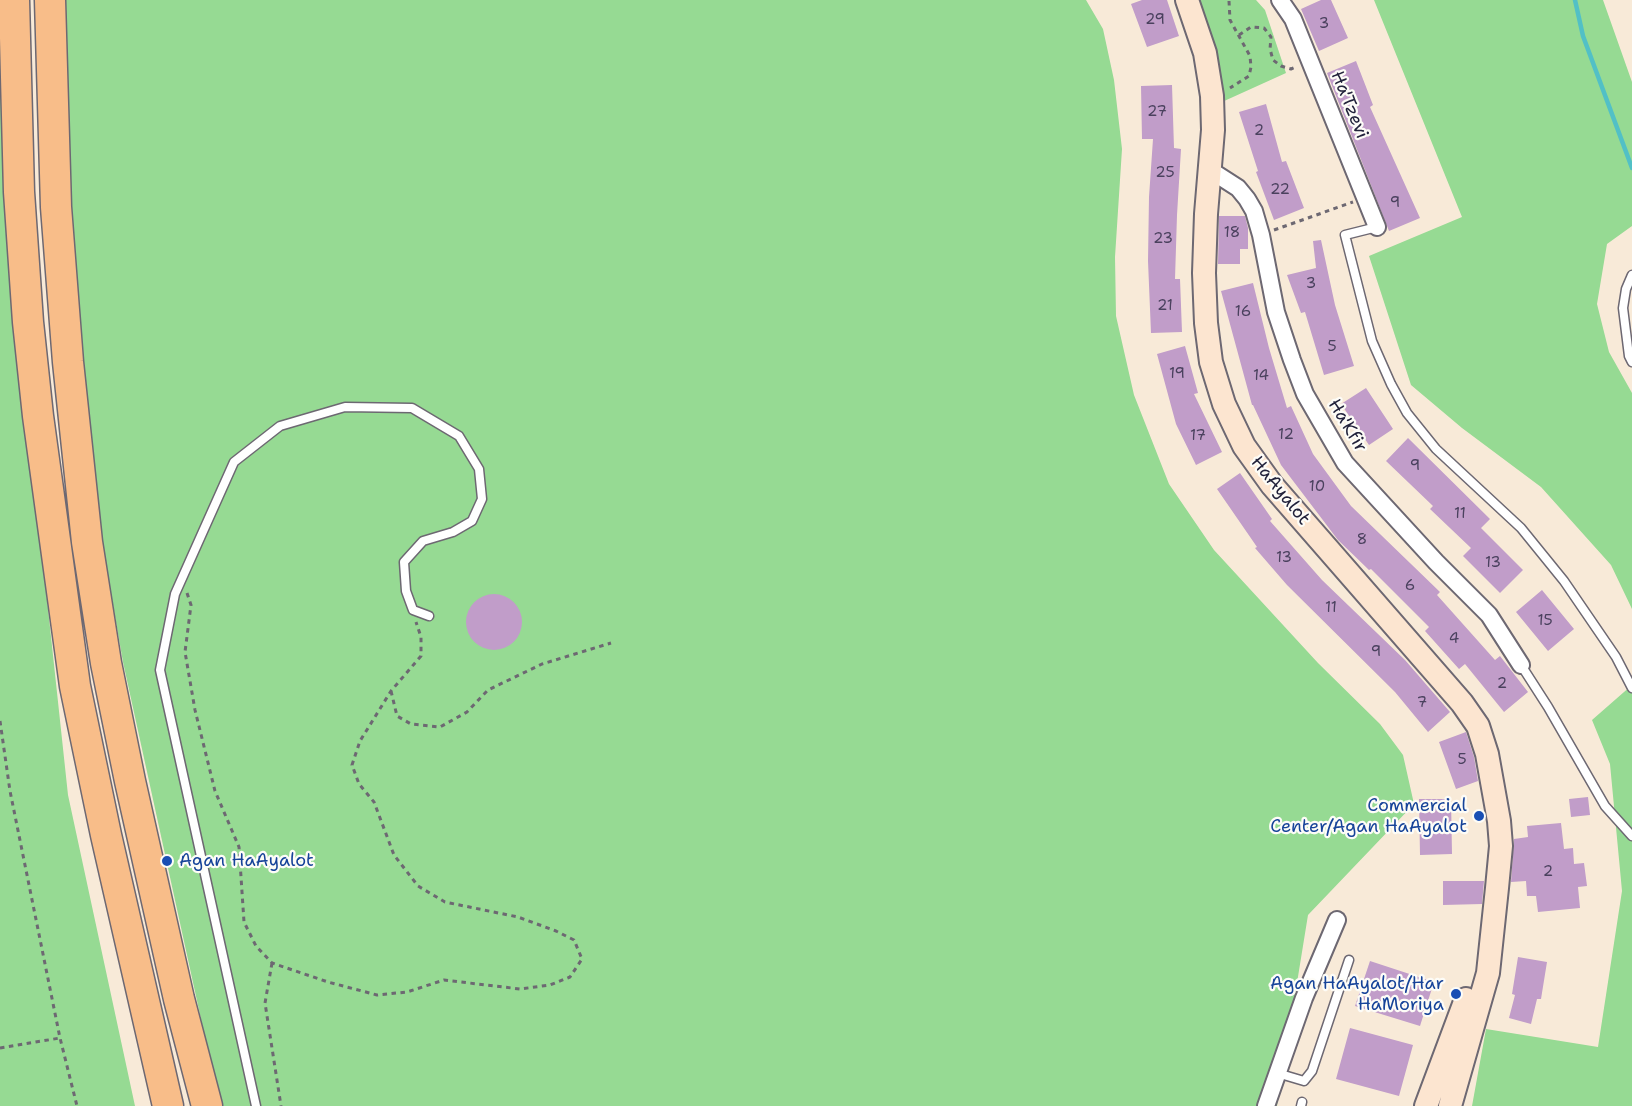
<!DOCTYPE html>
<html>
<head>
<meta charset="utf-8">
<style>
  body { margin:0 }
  canvas { display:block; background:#f8ead8 }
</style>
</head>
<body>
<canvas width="1632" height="1106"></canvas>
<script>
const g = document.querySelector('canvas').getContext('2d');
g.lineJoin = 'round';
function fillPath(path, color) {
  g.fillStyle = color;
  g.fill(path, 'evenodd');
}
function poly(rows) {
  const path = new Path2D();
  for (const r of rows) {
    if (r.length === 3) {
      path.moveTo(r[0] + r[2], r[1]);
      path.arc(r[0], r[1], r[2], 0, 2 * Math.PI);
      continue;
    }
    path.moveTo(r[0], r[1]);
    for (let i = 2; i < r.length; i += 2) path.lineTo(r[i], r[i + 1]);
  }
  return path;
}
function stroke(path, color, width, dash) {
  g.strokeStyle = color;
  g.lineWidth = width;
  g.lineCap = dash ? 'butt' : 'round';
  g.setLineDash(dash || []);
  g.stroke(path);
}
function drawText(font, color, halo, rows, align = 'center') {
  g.font = font + ' "Shantell Sans",sans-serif';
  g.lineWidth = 4.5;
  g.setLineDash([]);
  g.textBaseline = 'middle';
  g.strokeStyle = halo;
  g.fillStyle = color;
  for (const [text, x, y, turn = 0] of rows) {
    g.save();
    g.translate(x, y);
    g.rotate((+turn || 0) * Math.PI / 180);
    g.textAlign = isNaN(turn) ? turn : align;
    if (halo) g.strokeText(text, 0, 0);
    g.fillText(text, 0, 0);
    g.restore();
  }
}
fillPath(poly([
  [64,0,1086,0,1103,29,1114,80,1122,149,1115,257,1116,316,1134,395,1169,484,1214,550,1318,663,1380,724,1403,755,1414,804,1308,915,1277,1106,220,1106,123,662,71,366],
  [1199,0,1256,0,1265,10,1286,73,1222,102,1219,66],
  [1374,0,1603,0,1632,82,1632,226,1607,244,1597,304,1609,352,1632,393,1632,609,1611,565,1541,487,1462,428,1411,385,1369,256,1462,217],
  [0,55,8,236,68,795,135,1106,0,1106],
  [1632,685,1632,1106,1472,1106,1486,1029,1598,1047,1622,891,1610,764,1592,720]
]), '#96da93');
stroke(poly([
  [1575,0,1583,36,1632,168]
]), '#52c0c6', 4.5);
fillPath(poly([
  [1142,0,1167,0,1179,36,1147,47,1131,4],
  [1321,0,1331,0,1348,38,1319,51,1301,9],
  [1356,61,1373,105,1370,107,1420,218,1389,231,1327,73],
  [1172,85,1174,148,1181,149,1177,215,1175,279,1180,279,1182,332,1151,333,1148,261,1149,197,1153,139,1142,139,1141,86],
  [1266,104,1282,162,1286,161,1304,208,1274,220,1256,172,1258,171,1239,112],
  [1219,216,1245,216,1248,228,1248,249,1240,249,1240,264,1218,264],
  [1321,240,1335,305,1354,366,1324,375,1305,312,1301,313,1287,275,1316,268,1313,241],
  [1253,283,1269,348,1287,408,1291,406,1313,454,1351,506,1440,592,1437,595,1495,660,1500,656,1528,692,1504,712,1465,664,1459,669,1425,631,1429,627,1371,569,1369,570,1338,540,1281,465,1253,405,1252,405,1221,291],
  [1185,346,1198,393,1194,394,1222,452,1196,465,1176,424,1157,354],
  [1366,388,1393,429,1369,445,1341,404],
  [1408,438,1490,519,1481,528,1523,570,1500,593,1463,556,1471,548,1430,509,1433,506,1386,461],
  [1240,473,1272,519,1270,521,1322,580,1405,660,1450,712,1428,732,1395,692,1287,585,1255,548,1257,547,1217,489],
  [1542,590,1574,629,1548,651,1516,612],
  [494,622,28],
  [1466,732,1474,757,1478,781,1456,789,1439,742],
  [1588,797,1590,815,1571,817,1569,799],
  [1419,799,1451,799,1452,854,1420,855],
  [1561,823,1564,849,1573,848,1574,864,1584,863,1587,886,1578,887,1580,908,1538,912,1536,896,1527,896,1526,881,1511,882,1514,839,1528,837,1527,826],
  [1443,881,1484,881,1482,904,1443,905],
  [1518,957,1547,962,1541,999,1537,999,1531,1024,1509,1018,1515,995,1512,994],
  [1370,961,1434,982,1420,1026,1355,1006],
  [1350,1028,1413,1045,1399,1096,1336,1079]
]), '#c19dc9');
const lane = poly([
  [1377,227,1345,235,1372,341,1391,384,1407,413,1436,449,1521,528,1564,581,1616,657,1632,688],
  [1632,275,1626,289,1623,308,1629,356,1632,362],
  [1521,665,1548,707,1605,806,1632,836],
  [1277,1073,1304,1081,1312,1071,1349,960],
  [256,1106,160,670,175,594,234,462,280,426,345,407,412,408,459,436,479,469,482,499,472,521,453,532,423,541,404,562,406,591,413,610,429,616],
  [1301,1106,1302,1102]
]);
const street = poly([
  [1280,0,1293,19,1377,227],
  [1210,170,1238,188,1247,199,1254,211,1261,235,1276,312,1292,360,1305,394,1345,463,1436,562,1489,615,1521,665],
  [1266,1106,1304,998,1337,920]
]);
const secondary = poly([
  [1187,0,1205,53,1212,96,1213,130,1206,214,1204,273,1206,323,1211,362,1224,404,1244,446,1272,485,1462,703,1478,726,1487,754,1499,821,1501,846,1497,888,1488,973,1450,1106],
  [1426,1106,1466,999]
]);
const highway = poly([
  [14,0,19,192,28,322,38,416,75,686,106,835,168,1106],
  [50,0,56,207,68,362,87,542,106,663,130,781,179,999,207,1106]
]);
stroke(lane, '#6d6872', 11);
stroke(street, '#6d6872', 20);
stroke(secondary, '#6d6872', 26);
stroke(highway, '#6d6872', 33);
stroke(poly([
  [1229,1,1230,20,1250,56,1251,67,1249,76,1230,88],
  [1239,35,1251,27,1264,28,1271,37,1270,49,1273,60,1281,66,1291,69,1296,67],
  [1274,230,1353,202],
  [187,593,191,605,185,652,195,710,215,791,239,847,244,922,256,946,272,963,328,982,377,995,407,992,444,980,520,989,550,985,570,977,582,959,574,940,556,931,518,917,445,902,418,886,394,855,374,802,359,784,352,765,360,741,391,691,421,656,421,637,416,622],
  [391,691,397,716,411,724,440,727,467,712,488,690,542,664,611,643],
  [0,721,10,791,60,1038,77,1106],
  [272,963,265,1003,281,1106],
  [0,1048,60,1038]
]), '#6d6872', 3, [4.5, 4.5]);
stroke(lane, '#fff', 8);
stroke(street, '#fff', 16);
stroke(secondary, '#fce5d0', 22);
stroke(highway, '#f8bd89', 30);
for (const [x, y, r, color] of [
  [1479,816,6,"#1a4fb4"],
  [167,861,6,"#1a4fb4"],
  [1456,994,6,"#1a4fb4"]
]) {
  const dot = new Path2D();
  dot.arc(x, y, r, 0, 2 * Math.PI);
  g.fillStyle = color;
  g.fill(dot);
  stroke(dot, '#fdfcf7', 2);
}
drawText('15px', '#4a415e', null, [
  ["29",1155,20],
  ["3",1324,24],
  ["27",1157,112],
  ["2",1259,131],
  ["25",1165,173],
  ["22",1280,190],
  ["9",1395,203],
  ["18",1232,233],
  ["23",1163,239],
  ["3",1311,284],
  ["21",1165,306],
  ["16",1243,312],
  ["5",1332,347],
  ["19",1177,374],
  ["14",1261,376],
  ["12",1286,435],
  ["17",1198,436],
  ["9",1415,466],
  ["10",1317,487],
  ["11",1460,514],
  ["8",1362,540],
  ["13",1284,558],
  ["13",1493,563],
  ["6",1410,586],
  ["11",1331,608],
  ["15",1545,621],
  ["4",1454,639],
  ["9",1376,652],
  ["2",1502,684],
  ["7",1422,703],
  ["5",1462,760],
  ["2",1548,872]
]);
drawText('18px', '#22223b', '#fdfcf7', [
  ["Ha'Tzevi",1349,105,68],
  ["Ha'Kfir",1347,426,59],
  ["HaAyalot",1280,491,51]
]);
drawText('18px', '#164399', '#fdfcf7', [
  ["Commercial",1467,806],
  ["Center/Agan HaAyalot",1467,827],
  ["Agan HaAyalot",179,861,"left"],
  ["Agan HaAyalot/Har",1444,984],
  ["HaMoriya",1444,1005]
], 'right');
</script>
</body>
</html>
